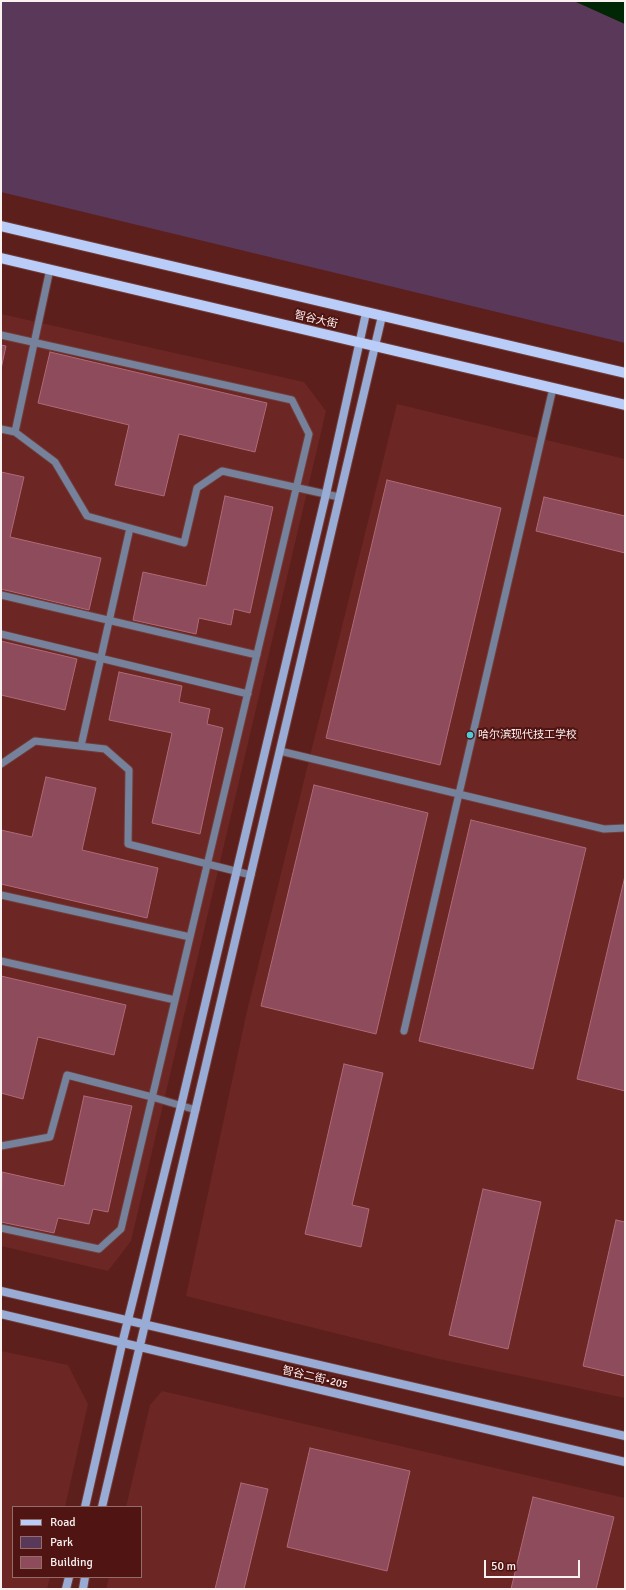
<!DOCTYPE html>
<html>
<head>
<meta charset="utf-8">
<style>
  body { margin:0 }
  #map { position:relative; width:626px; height:1590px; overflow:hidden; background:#5c1f1c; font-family:Signika,sans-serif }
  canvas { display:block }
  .frame { position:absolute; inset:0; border:2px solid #faf2f1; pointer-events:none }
  .legend { position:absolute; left:12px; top:1506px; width:130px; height:72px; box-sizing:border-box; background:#501412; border:1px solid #946d6b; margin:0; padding:5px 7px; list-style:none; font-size:12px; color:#faf2f1 }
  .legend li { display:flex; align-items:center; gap:8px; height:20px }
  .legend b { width:20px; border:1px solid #946d6b }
  .scale { position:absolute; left:484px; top:1560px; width:96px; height:18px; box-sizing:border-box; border:2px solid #faf2f1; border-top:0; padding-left:5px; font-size:12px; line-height:14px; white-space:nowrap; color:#faf2f1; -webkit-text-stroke:3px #501412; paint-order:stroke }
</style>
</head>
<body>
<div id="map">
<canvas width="626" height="1590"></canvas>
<div class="frame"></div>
<ul class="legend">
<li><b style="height:5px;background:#b9cdf8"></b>Road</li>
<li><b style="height:11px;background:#59385a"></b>Park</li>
<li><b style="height:11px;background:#8d4b5b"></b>Building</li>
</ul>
<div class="scale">50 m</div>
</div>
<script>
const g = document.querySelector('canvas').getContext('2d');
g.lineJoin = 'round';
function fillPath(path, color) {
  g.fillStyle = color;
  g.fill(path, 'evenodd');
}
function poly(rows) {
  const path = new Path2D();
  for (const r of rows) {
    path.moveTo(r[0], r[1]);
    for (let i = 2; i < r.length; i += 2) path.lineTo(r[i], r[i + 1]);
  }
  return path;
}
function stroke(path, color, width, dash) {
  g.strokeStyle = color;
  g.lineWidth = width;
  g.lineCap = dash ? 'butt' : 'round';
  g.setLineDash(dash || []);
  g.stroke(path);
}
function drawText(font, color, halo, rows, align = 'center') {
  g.font = font + ' Signika,"Noto Sans SC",sans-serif';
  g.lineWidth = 4;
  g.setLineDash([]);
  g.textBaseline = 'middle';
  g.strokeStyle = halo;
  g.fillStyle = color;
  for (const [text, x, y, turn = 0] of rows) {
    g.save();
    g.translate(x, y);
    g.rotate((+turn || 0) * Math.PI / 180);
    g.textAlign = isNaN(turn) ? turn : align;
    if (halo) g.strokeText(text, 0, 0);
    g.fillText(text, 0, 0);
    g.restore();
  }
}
fillPath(poly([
  [1,314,304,382,326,411,131,1241,108,1271,1,1246],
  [397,404,625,459,625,1398,439,1359,186,1296,247,1011],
  [1,1351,68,1365,88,1404,65,1507,13,1507,13,1577,50,1577,47,1589,1,1589],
  [162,1391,625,1498,625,1589,106,1589,109,1577,141,1577,141,1507,126,1507,150,1405]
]), '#6c2623');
fillPath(poly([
  [1,1,574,1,625,24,625,343,1,192]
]), '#59385a');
fillPath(poly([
  [574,1,625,1,625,24]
]), '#002705');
const building = poly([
  [1,345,6,346,1,369,1,345],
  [50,352,267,403,255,452,179,434,164,496,115,485,129,425,38,403,50,352],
  [1,472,24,477,10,537,101,558,89,610,1,589,1,472],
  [387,480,501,508,440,765,326,738,387,480],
  [225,496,273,507,250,613,234,609,231,625,199,618,196,634,133,620,143,572,206,586,225,496],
  [544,497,625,516,625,553,536,531,544,497],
  [1,641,77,659,65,710,1,695,1,641],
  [119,672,182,686,179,702,210,709,207,724,223,728,200,834,152,823,172,733,109,720,119,672],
  [46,777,96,788,82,850,158,868,147,918,1,884,1,830,32,837,46,777],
  [314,785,428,813,376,1034,261,1006,314,785],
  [471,820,586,848,533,1069,419,1041,471,820],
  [625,876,625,1091,577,1079,625,876],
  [1,976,126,1005,114,1055,38,1037,23,1099,1,1093,1,976],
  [344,1064,383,1073,352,1205,369,1209,361,1247,305,1234,344,1064],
  [84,1096,132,1106,108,1212,93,1209,89,1224,58,1218,54,1233,1,1222,2,1172,64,1186,84,1096],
  [483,1189,541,1202,508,1349,449,1335,483,1189],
  [616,1220,625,1222,625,1376,583,1366,616,1220],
  [310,1448,410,1471,387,1571,287,1547,310,1448],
  [241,1483,268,1489,244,1589,215,1589,241,1483],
  [533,1497,614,1517,596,1589,511,1589,533,1497]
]);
fillPath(building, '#8d4b5b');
stroke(building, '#af6978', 1);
const lane = poly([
  [1,335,292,400,309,434,121,1229,99,1249,1,1228],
  [1,429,15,432,55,462,87,516,184,543,197,488,222,471,339,497],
  [15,432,50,269],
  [1,595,257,655],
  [1,634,248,694],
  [81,746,130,528],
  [280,751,604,829,625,828],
  [1,764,35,741,105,749,129,770,128,844,251,875],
  [1,895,190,937],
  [1,961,175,1000],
  [404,1031,553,388],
  [1,1146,50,1137,67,1075,152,1097,196,1110]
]);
const secondary = poly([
  [1,1291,625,1436],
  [1,1314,625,1462],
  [85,1507,122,1344,181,1106,326,494,366,313],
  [102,1507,382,316],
  [66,1589,69,1577],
  [83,1589,85,1577]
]);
const primary = poly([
  [1,226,625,373],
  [1,258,625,405]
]);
stroke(lane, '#723d3a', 9);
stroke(secondary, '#723d3a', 10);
stroke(primary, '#723d3a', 12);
stroke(lane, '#76829c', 7);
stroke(secondary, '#99acd6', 8);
stroke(primary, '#b9cdf8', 10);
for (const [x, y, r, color] of [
  [470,735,4,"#52cbd9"]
]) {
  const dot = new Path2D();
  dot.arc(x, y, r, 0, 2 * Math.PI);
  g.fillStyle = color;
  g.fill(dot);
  stroke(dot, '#501412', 1.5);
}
drawText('11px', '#faf2f1', '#501412', [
  ["智谷大街",316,320,13],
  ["智谷二街•205",315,1378,13]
]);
drawText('11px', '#faf2f1', '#501412', [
  ["哈尔滨现代技工学校",478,735]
], 'left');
</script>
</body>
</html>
